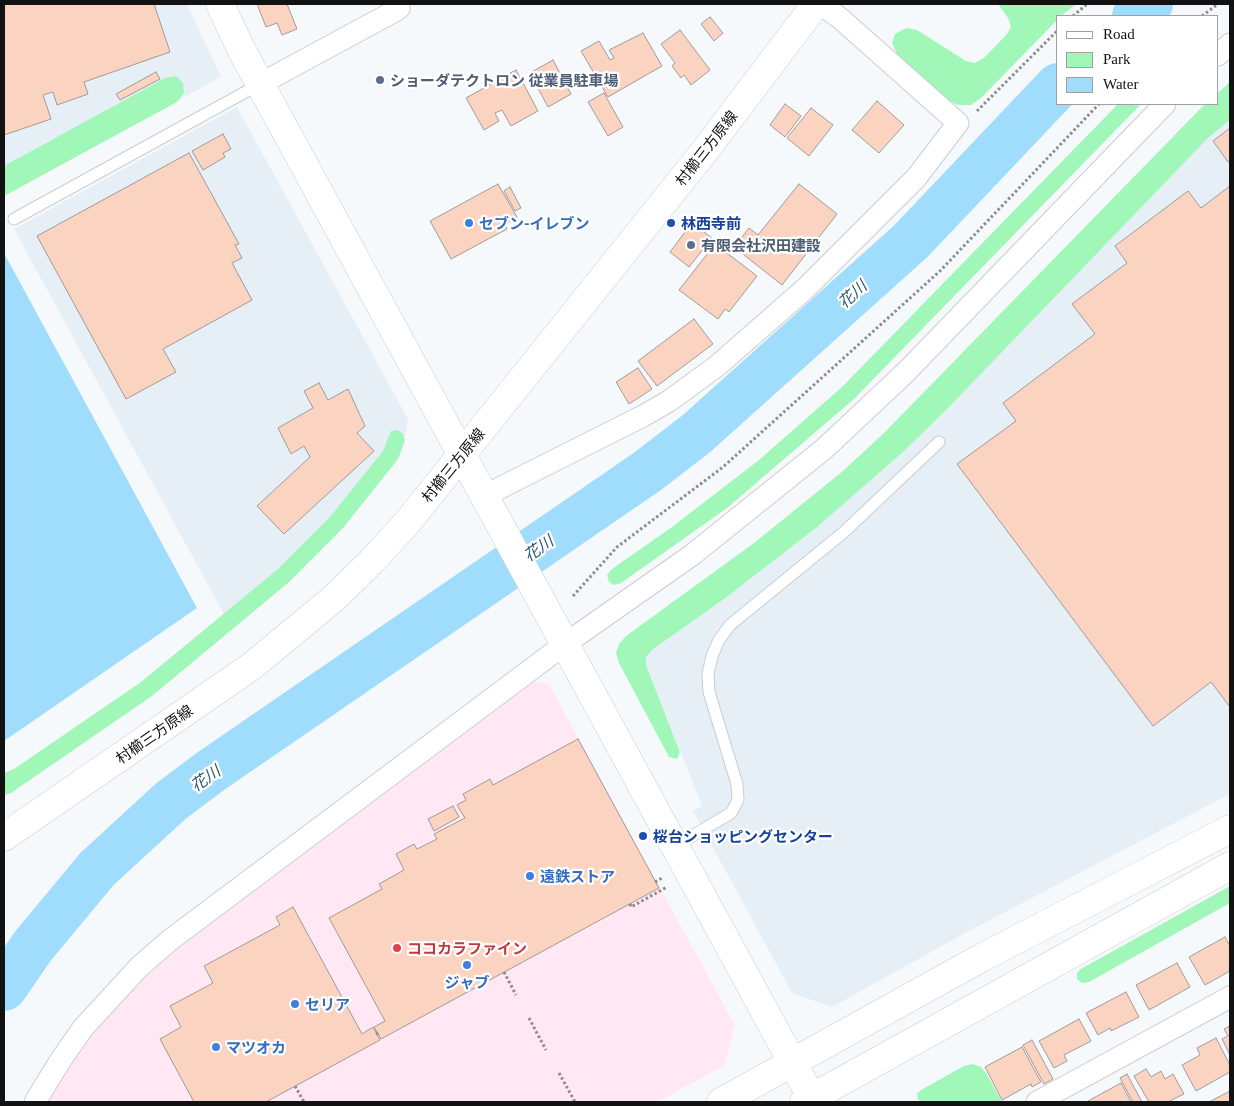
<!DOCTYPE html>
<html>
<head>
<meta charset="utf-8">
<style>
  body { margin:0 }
  #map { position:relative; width:1234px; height:1106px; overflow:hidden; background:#f6f9fc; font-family:Georgia,serif }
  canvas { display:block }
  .frame { position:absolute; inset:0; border:5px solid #121213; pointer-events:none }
  .legend { position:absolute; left:1056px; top:15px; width:162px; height:90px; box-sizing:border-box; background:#fff; border:1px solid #a0a0a1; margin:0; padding:6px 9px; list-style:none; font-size:15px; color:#121213 }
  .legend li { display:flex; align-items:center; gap:10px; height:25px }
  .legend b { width:25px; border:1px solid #a0a0a1 }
</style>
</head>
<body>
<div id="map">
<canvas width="1234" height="1106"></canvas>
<div class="frame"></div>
<ul class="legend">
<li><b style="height:6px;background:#fff"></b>Road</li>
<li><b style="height:14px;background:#a0f7b8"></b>Park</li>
<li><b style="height:14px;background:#a0ddfc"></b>Water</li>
</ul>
</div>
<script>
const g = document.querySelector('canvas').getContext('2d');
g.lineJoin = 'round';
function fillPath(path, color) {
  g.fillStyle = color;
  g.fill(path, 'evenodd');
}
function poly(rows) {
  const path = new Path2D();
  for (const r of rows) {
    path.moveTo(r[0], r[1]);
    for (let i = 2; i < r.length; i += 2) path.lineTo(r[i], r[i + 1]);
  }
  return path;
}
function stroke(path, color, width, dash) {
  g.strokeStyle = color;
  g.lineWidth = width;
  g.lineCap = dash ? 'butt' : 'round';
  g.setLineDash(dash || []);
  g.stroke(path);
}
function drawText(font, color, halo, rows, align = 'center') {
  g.font = font + ' Georgia,"Noto Sans JP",serif';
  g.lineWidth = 4.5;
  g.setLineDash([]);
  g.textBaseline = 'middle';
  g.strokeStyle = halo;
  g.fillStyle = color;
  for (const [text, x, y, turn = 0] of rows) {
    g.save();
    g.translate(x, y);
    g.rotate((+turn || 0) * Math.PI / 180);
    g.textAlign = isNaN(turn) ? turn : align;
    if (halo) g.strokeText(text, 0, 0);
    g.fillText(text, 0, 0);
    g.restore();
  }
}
fillPath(poly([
  [535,681,549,684,735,1025,725,1065,658,1102,48,1102,69,1067,93,1035,118,1004,147,975,177,949]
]), '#ffe7f3');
fillPath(poly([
  [4,4,187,4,221,77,4,196],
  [237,107,408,419,403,446,398,459,343,528,289,582,232,629,14,229],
  [1230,120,1230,794,967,932,832,1007,792,993,693,811,702,806,646,665,646,657,652,650,724,599,816,528,903,452,1208,138]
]), '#e6eef6');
fillPath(poly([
  [998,4,1076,4,1061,16,1058,16,1058,19,982,97,971,105,958,105,948,100,897,54,892,43,895,34,906,28,917,30,966,61,975,63,984,58,1007,34,1011,27,1008,18],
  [176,76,183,83,184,93,177,102,4,196,4,166,165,78],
  [1230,82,1230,120,1208,138,945,411,903,452,816,528,724,599,652,650,646,657,646,665,680,752,677,759,669,757,619,663,616,653,619,644,626,636,754,543,843,471,885,432,1202,107,1206,104,1218,104,1218,93],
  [1118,104,1141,104,854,399,727,508,621,583,614,585,609,582,607,575,612,569,672,527,759,460,842,387],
  [397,430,403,434,405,440,398,459,343,528,289,582,152,696,11,793,4,795,4,773,14,769,141,682,278,569,330,517,383,451,391,431],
  [1230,886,1230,903,1089,982,1082,983,1077,979,1077,973,1081,969],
  [972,1064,981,1067,986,1073,1002,1102,923,1102,918,1100,917,1094,921,1090,964,1066]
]), '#a0f7b8');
fillPath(poly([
  [4,253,197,608,4,741]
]), '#a0ddfc');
stroke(poly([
  [1135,16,1150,4],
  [4,988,33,946,97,869,171,801,211,771,648,471,696,434,911,241,1058,86]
]), '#a0ddfc', 46);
const building = poly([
  [4,4,154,4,170,52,84,82,88,94,57,105,53,92,43,95,51,119,4,135,4,4],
  [257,4,287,4,297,29,282,35,277,23,266,27,257,4],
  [710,17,723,33,714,41,701,24,710,17],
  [680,30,710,70,691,85,684,75,681,78,672,66,675,63,661,44,680,30],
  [643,33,662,66,608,97,581,51,599,41,610,60,614,58,609,50,643,33],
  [553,60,571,94,548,107,530,73,553,60],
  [516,70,538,111,511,126,502,110,495,113,499,121,484,130,466,98,516,70],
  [156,72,160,79,120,100,116,94,156,72],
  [604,93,623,127,608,136,588,102,604,93],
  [877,101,904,125,879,153,852,130,877,101],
  [785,104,801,116,785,137,770,125,785,104],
  [811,108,833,125,809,156,787,138,811,108],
  [1230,128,1230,161,1228,162,1213,141,1230,128],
  [223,134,231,149,223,153,225,157,203,170,192,151,223,134],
  [189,153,239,244,235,245,242,258,232,263,252,300,163,349,176,372,126,399,37,236,189,153],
  [498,184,517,217,505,224,507,229,451,259,430,221,498,184],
  [799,184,837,214,782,285,734,247,749,228,758,235,799,184],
  [1230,186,1230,707,1211,682,1153,726,957,464,1016,421,1003,403,1095,334,1072,304,1127,263,1115,246,1188,191,1201,208,1230,186],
  [510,187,521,208,515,211,504,191,510,187],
  [692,223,712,238,689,267,670,252,692,223],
  [715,244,757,276,729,312,725,309,718,319,679,290,715,244],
  [694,319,713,344,657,386,638,361,694,319],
  [638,368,652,389,629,404,616,382,638,368],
  [319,383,328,400,348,389,365,426,357,433,374,451,284,534,257,506,310,457,304,446,291,454,278,428,313,408,304,391,319,383],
  [578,739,659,888,381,1039,374,1027,385,1021,329,918,382,889,379,884,404,870,396,854,414,844,417,849,437,839,434,834,465,818,457,805,466,800,463,794,490,779,493,785,578,739],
  [453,806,459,817,434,831,428,819,453,806],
  [293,907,362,1034,373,1027,380,1040,266,1102,194,1102,160,1039,181,1027,170,1006,213,983,204,966,280,925,276,917,293,907],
  [1225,937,1230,946,1230,971,1205,985,1189,957,1225,937],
  [1177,963,1190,987,1149,1010,1136,985,1177,963],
  [1126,992,1139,1017,1111,1031,1110,1028,1098,1035,1086,1013,1126,992],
  [1079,1019,1091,1041,1064,1055,1067,1061,1054,1068,1039,1041,1079,1019],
  [1230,1026,1230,1055,1222,1039,1228,1036,1224,1029,1230,1026],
  [1216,1038,1230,1065,1230,1072,1196,1091,1182,1065,1200,1055,1197,1048,1216,1038],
  [1032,1040,1053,1079,1044,1084,1023,1045,1032,1040],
  [1022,1047,1041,1082,1032,1087,1031,1084,1002,1100,985,1067,1022,1047],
  [1146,1069,1151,1077,1161,1071,1165,1079,1173,1074,1184,1094,1168,1102,1149,1102,1134,1076,1146,1069],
  [1127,1074,1142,1102,1133,1102,1120,1078,1127,1074],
  [1121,1083,1131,1102,1088,1102,1088,1101,1121,1083],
  [1230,1091,1230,1102,1209,1102,1230,1091]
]);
fillPath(building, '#fbd4c1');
stroke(building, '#9f9b99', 1);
const service = poly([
  [14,219,260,84],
  [675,846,731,813,738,800,737,784,709,692,708,674,712,656,719,640,730,625,844,532,939,442]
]);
const minor = poly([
  [1218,55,1230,44],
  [260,84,395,11,399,8,398,4],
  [484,496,643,416,669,401,717,366,806,288,916,178,958,123,841,19,821,4],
  [35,1102,60,1061,83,1028,139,967,170,940,565,644,692,555,824,449,906,372,1165,104],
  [1037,1102,1230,997]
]);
const tertiary = poly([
  [220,4,241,49,814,1102],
  [721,1102,981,958,1230,829],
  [804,1102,1230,866]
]);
const secondary = poly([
  [4,837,252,666,333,599,371,562,406,524,707,148,816,4]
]);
stroke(service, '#cacdd0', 13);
stroke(minor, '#cacdd0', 23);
stroke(tertiary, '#cacdd0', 29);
stroke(secondary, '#cacdd0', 29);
stroke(poly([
  [1073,16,1087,4],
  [1202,16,1218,4],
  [977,111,1058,30],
  [573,596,617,547,723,467,940,271,1099,104],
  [655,882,662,878],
  [630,904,631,907,667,887],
  [504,972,516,995],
  [529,1018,546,1050],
  [376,1034,378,1033],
  [559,1073,575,1102],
  [295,1086,304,1102]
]), '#8c8d8f', 3, [2.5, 2.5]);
stroke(service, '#fff', 11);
stroke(minor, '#fff', 21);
stroke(tertiary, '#fff', 28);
stroke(secondary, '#fff', 28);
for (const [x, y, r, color] of [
  [380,80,5,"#5c6f8a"],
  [469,223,5,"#3f7fe0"],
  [671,223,5,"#1a4fb4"],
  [691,245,5,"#5c6f8a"],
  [643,836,5,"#1a4fb4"],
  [530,876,5,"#3f7fe0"],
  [397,948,5,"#e0444e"],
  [467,965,5,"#3f7fe0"],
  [295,1004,5,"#3f7fe0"],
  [216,1047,5,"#3f7fe0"]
]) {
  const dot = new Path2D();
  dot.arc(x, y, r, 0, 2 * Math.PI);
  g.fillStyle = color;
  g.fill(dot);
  stroke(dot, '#fff', 2);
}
drawText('bold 15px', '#4e5e75', '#fff', [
  ["ショーダテクトロン 従業員駐車場",390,80],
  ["有限会社沢田建設",701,245]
], 'left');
drawText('15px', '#121213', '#fff', [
  ["村櫛三方原線",706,148,-52],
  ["村櫛三方原線",453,465,-51],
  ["村櫛三方原線",154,734,-35]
]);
drawText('bold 15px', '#366cbe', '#fff', [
  ["セブン-イレブン",479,223],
  ["遠鉄ストア",540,876],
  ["ジャブ",467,982,"center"],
  ["セリア",305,1004],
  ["マツオカ",226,1047]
], 'left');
drawText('bold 15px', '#164399', '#fff', [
  ["林西寺前",681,223],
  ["桜台ショッピングセンター",653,836]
], 'left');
drawText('bold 15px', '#be3a42', '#fff', [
  ["ココカラファイン",407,948]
], 'left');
drawText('italic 16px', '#2b5a70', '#fff', [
  ["花川",852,294,-42],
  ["花川",538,548,-35],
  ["花川",205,778,-35]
]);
</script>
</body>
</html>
